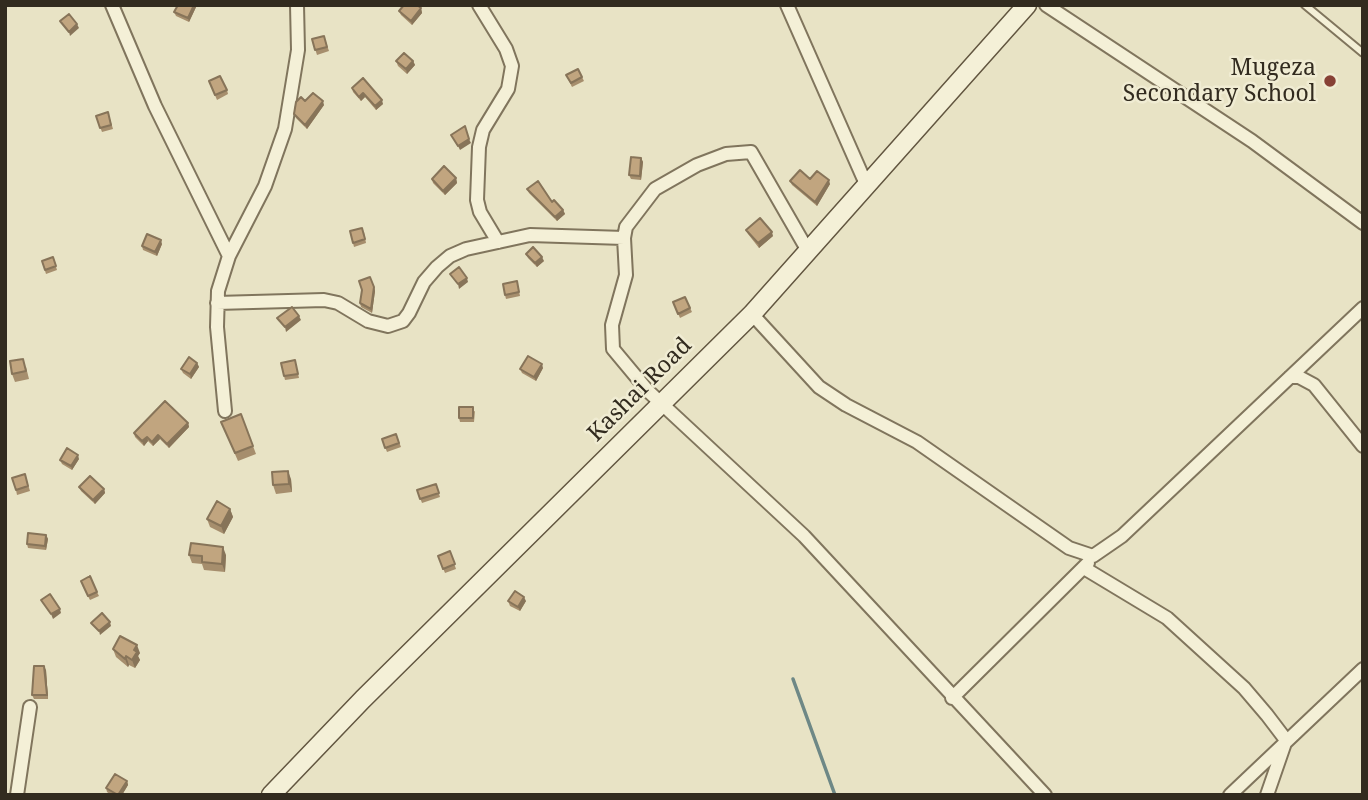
<!DOCTYPE html>
<html>
<head>
<meta charset="utf-8">
<style>
  body { margin:0 }
  #map { position:relative; width:1368px; height:800px; overflow:hidden; background:#e8e3c5; font-family:"Noto Serif",serif }
  canvas { display:block }
  .frame { position:absolute; inset:0; border:7px solid #322b1f; pointer-events:none }
</style>
</head>
<body>
<div id="map">
<canvas width="1368" height="800"></canvas>
<div class="frame"></div>
</div>
<script>
const g = document.querySelector('canvas').getContext('2d');
g.lineJoin = 'round';
function poly(rows) {
  const path = new Path2D();
  for (const r of rows) {
    path.moveTo(r[0], r[1]);
    for (let i = 2; i < r.length; i += 2) path.lineTo(r[i], r[i + 1]);
  }
  return path;
}
function stroke(path, color, width, dash) {
  g.strokeStyle = color;
  g.lineWidth = width;
  g.lineCap = dash ? 'butt' : 'round';
  g.setLineDash(dash || []);
  g.stroke(path);
}
function fillPath(path, color) {
  g.fillStyle = color;
  g.fill(path, 'evenodd');
}
function drawText(font, color, halo, rows, align = 'center') {
  g.font = font + ' "Noto Serif",serif';
  g.lineWidth = 5;
  g.setLineDash([]);
  g.textBaseline = 'middle';
  g.strokeStyle = halo;
  g.fillStyle = color;
  for (const [text, x, y, turn = 0] of rows) {
    g.save();
    g.translate(x, y);
    g.rotate((+turn || 0) * Math.PI / 180);
    g.textAlign = isNaN(turn) ? turn : align;
    if (halo) g.strokeText(text, 0, 0);
    g.fillText(text, 0, 0);
    g.restore();
  }
}
stroke(poly([
  [793,679,835,795]
]), '#6e8886', 3.5);
const lane = poly([
  [1305,5,1363,53]
]);
const street = poly([
  [112,5,155,106,229,256],
  [479,5,506,49,512,66,508,89,483,130,479,147,477,200,480,212,498,242],
  [787,5,866,184],
  [1046,5,1252,141,1363,223],
  [808,251,751,152,726,154,697,165,655,189,626,227,624,238,626,275,612,325,613,349,648,391,804,536,1045,795],
  [217,303,324,300,338,303,368,321,388,326,403,321,409,313,424,282,437,267,450,256,466,249,530,235,624,238],
  [752,314,819,387,846,405,917,442,1069,548,1093,556,1122,536,1363,308],
  [1290,377,1299,377,1314,385,1363,446],
  [225,411,217,327,218,291,229,256,265,186,285,129,298,50,297,5],
  [1084,568,1167,618,1244,688,1267,715,1286,740,1267,795],
  [952,698,1088,563],
  [17,795,30,707],
  [1230,795,1363,669]
]);
const secondary = poly([
  [271,795,363,699,752,314,1027,5]
]);
stroke(lane, '#80755d', 10);
stroke(street, '#80755d', 16);
stroke(secondary, '#625640', 21);
stroke(lane, '#f4f0d7', 6);
stroke(street, '#f4f0d7', 12);
stroke(secondary, '#f4f0d7', 18);
fillPath(poly([
  [197,5,189,22,176,16,174,12],
  [421,8,422,13,412,25,401,15,399,11],
  [324,36,329,51,317,55,312,39],
  [396,61,413,61,415,65,407,74,398,66],
  [566,75,582,77,584,81,572,87],
  [209,81,227,90,228,94,217,100],
  [352,88,383,104,376,110,365,97,361,101,353,92],
  [305,101,324,105,307,129,296,118,294,114],
  [108,112,113,129,102,132,96,116],
  [641,158,643,162,641,180,631,179,629,175],
  [456,178,457,183,445,195,433,183,432,179],
  [810,179,830,184,817,206,792,185,790,181],
  [527,189,552,202,563,210,565,214,557,221,529,193],
  [746,230,773,236,759,248,748,234],
  [350,231,364,232,366,243,354,247],
  [162,244,157,256,143,250,142,246],
  [526,254,544,261,537,267,528,258],
  [53,257,57,270,46,274,42,261],
  [370,277,375,291,372,313,361,307,360,303],
  [517,281,520,296,506,299,505,295],
  [685,297,692,312,680,318,673,302],
  [295,360,299,378,285,380,284,376],
  [197,363,199,367,191,379,183,373,181,369],
  [26,367,29,379,15,382,12,374],
  [543,368,536,381,522,373,520,369],
  [475,411,474,422,460,422,459,418],
  [241,414,256,454,238,461,221,422],
  [188,423,189,427,169,448,160,439,153,446,148,441,144,446,135,437,134,433],
  [396,434,401,447,387,452,382,439],
  [79,459,72,470,62,464,60,460],
  [25,474,30,491,17,495,16,490],
  [291,479,292,492,276,494,273,485],
  [436,484,440,497,422,503,417,490],
  [79,487,104,489,105,493,95,504,81,491],
  [230,509,233,517,224,534,210,527,207,519],
  [46,535,48,539,46,550,28,548,27,544],
  [450,551,456,569,445,573,438,556],
  [189,555,226,555,225,572,204,570,202,564,192,563],
  [82,585,97,592,99,596,90,600],
  [508,601,526,601,520,611,510,606],
  [113,649,140,653,138,656,140,660,135,668,129,665,128,667,116,657],
  [46,670,48,699,34,699,32,695],
  [127,781,128,785,122,795,111,795,107,792,106,788]
]), '#a68e6d');
fillPath(poly([
  [194,5,197,5,189,22,188,18],
  [421,8,422,13,412,25,411,21],
  [77,24,79,28,70,36,69,32],
  [413,61,415,65,407,74,406,69],
  [363,93,365,97,361,101,359,97],
  [382,100,383,104,376,110,375,106],
  [323,101,324,105,307,129,305,125],
  [469,139,471,143,460,150,458,146],
  [641,158,643,162,641,180,640,176],
  [456,178,457,183,445,195,443,191],
  [829,180,830,184,817,206,815,202],
  [563,210,565,214,557,221,555,217],
  [772,232,773,236,759,248,758,243],
  [161,240,162,244,157,256,155,252],
  [542,257,544,261,537,267,535,263],
  [467,278,468,282,459,289,458,284],
  [374,287,375,291,372,313,371,309],
  [299,316,301,320,286,332,285,327],
  [197,363,199,367,191,379,190,374],
  [542,364,543,368,536,381,534,377],
  [188,423,189,427,169,448,167,444],
  [158,435,160,439,153,446,152,442],
  [147,437,148,441,144,446,142,441],
  [78,455,79,459,72,470,71,466],
  [288,471,291,479,292,492,289,484],
  [104,489,105,493,95,504,93,500],
  [230,509,233,517,224,534,221,526],
  [46,535,48,539,46,550,45,546],
  [223,547,226,555,225,572,222,564],
  [524,597,526,601,520,611,518,607],
  [60,609,61,613,53,619,51,614],
  [110,622,111,626,100,635,99,631],
  [137,645,140,653,138,656,140,660,135,668,132,660,134,650],
  [126,656,129,665,128,667,125,659],
  [44,666,46,670,48,699,47,695],
  [127,781,128,785,122,795,118,795]
]), '#877459');
const building = poly([
  [178,5,194,5,188,18,174,12,178,5],
  [404,5,417,5,421,8,411,21,399,11,404,5],
  [69,14,77,24,69,32,60,21,69,14],
  [324,36,327,47,315,50,312,39,324,36],
  [404,53,413,61,406,69,396,61,404,53],
  [578,69,582,77,571,83,566,75,578,69],
  [220,76,227,90,215,95,209,81,220,76],
  [363,78,382,100,375,106,363,93,359,97,352,88,363,78],
  [313,93,323,101,305,125,294,114,296,102,301,97,305,101,313,93],
  [108,112,111,125,100,128,96,116,108,112],
  [465,126,469,139,458,146,451,135,465,126],
  [631,157,641,158,640,176,629,175,631,157],
  [444,166,456,178,443,191,432,179,444,166],
  [800,170,810,179,817,171,829,180,815,202,790,181,800,170],
  [538,181,552,202,554,200,563,210,555,217,527,189,538,181],
  [760,218,772,232,758,243,746,230,760,218],
  [362,228,365,239,353,243,350,231,362,228],
  [147,234,161,240,155,252,142,246,147,234],
  [533,247,542,257,535,263,526,254,533,247],
  [53,257,56,266,45,270,42,261,53,257],
  [459,267,467,278,458,284,450,274,459,267],
  [370,277,374,287,371,309,360,303,362,290,359,281,370,277],
  [517,281,519,292,505,295,503,284,517,281],
  [685,297,690,308,678,314,673,302,685,297],
  [292,307,299,316,285,327,277,318,292,307],
  [528,356,542,364,534,377,520,369,528,356],
  [189,357,197,363,190,374,181,369,189,357],
  [23,359,26,371,12,374,10,361,23,359],
  [295,360,298,374,284,376,281,363,295,360],
  [165,401,188,423,167,444,158,435,152,442,147,437,142,441,134,433,165,401],
  [459,407,473,407,473,418,459,418,459,407],
  [241,414,253,446,235,453,221,422,241,414],
  [396,434,399,443,385,448,382,439,396,434],
  [67,448,78,455,71,466,60,460,67,448],
  [288,471,289,484,273,485,272,472,288,471],
  [25,474,28,486,16,490,12,478,25,474],
  [90,476,104,489,93,500,79,487,90,476],
  [436,484,439,493,420,499,417,490,436,484],
  [217,501,230,509,221,526,207,519,217,501],
  [28,533,46,535,45,546,27,544,28,533],
  [191,543,223,547,222,564,202,562,202,556,189,555,191,543],
  [450,551,455,564,443,569,438,556,450,551],
  [90,576,97,592,88,596,81,581,90,576],
  [515,591,524,597,518,607,508,601,515,591],
  [50,594,60,609,51,614,41,600,50,594],
  [102,613,110,622,99,631,91,623,102,613],
  [120,636,137,645,134,650,137,652,132,660,126,656,125,659,113,649,120,636],
  [34,666,44,666,47,695,32,695,34,666],
  [115,774,127,781,118,795,106,788,115,774]
]);
fillPath(building, '#c1a57f');
stroke(building, '#877459', 2);
for (const [x, y, r, color] of [
  [1330,81,7,"#874135"]
]) {
  const dot = new Path2D();
  dot.arc(x, y, r, 0, 2 * Math.PI);
  g.fillStyle = color;
  g.fill(dot);
  stroke(dot, '#f0ecd3', 2.5);
}
drawText('23px', '#322b1f', '#f0ecd3', [
  ["Mugeza",1316,68],
  ["Secondary School",1316,94]
], 'right');
drawText('23px', '#322b1f', '#f0ecd3', [
  ["Kashai Road",640,390,-45]
]);
</script>
</body>
</html>
